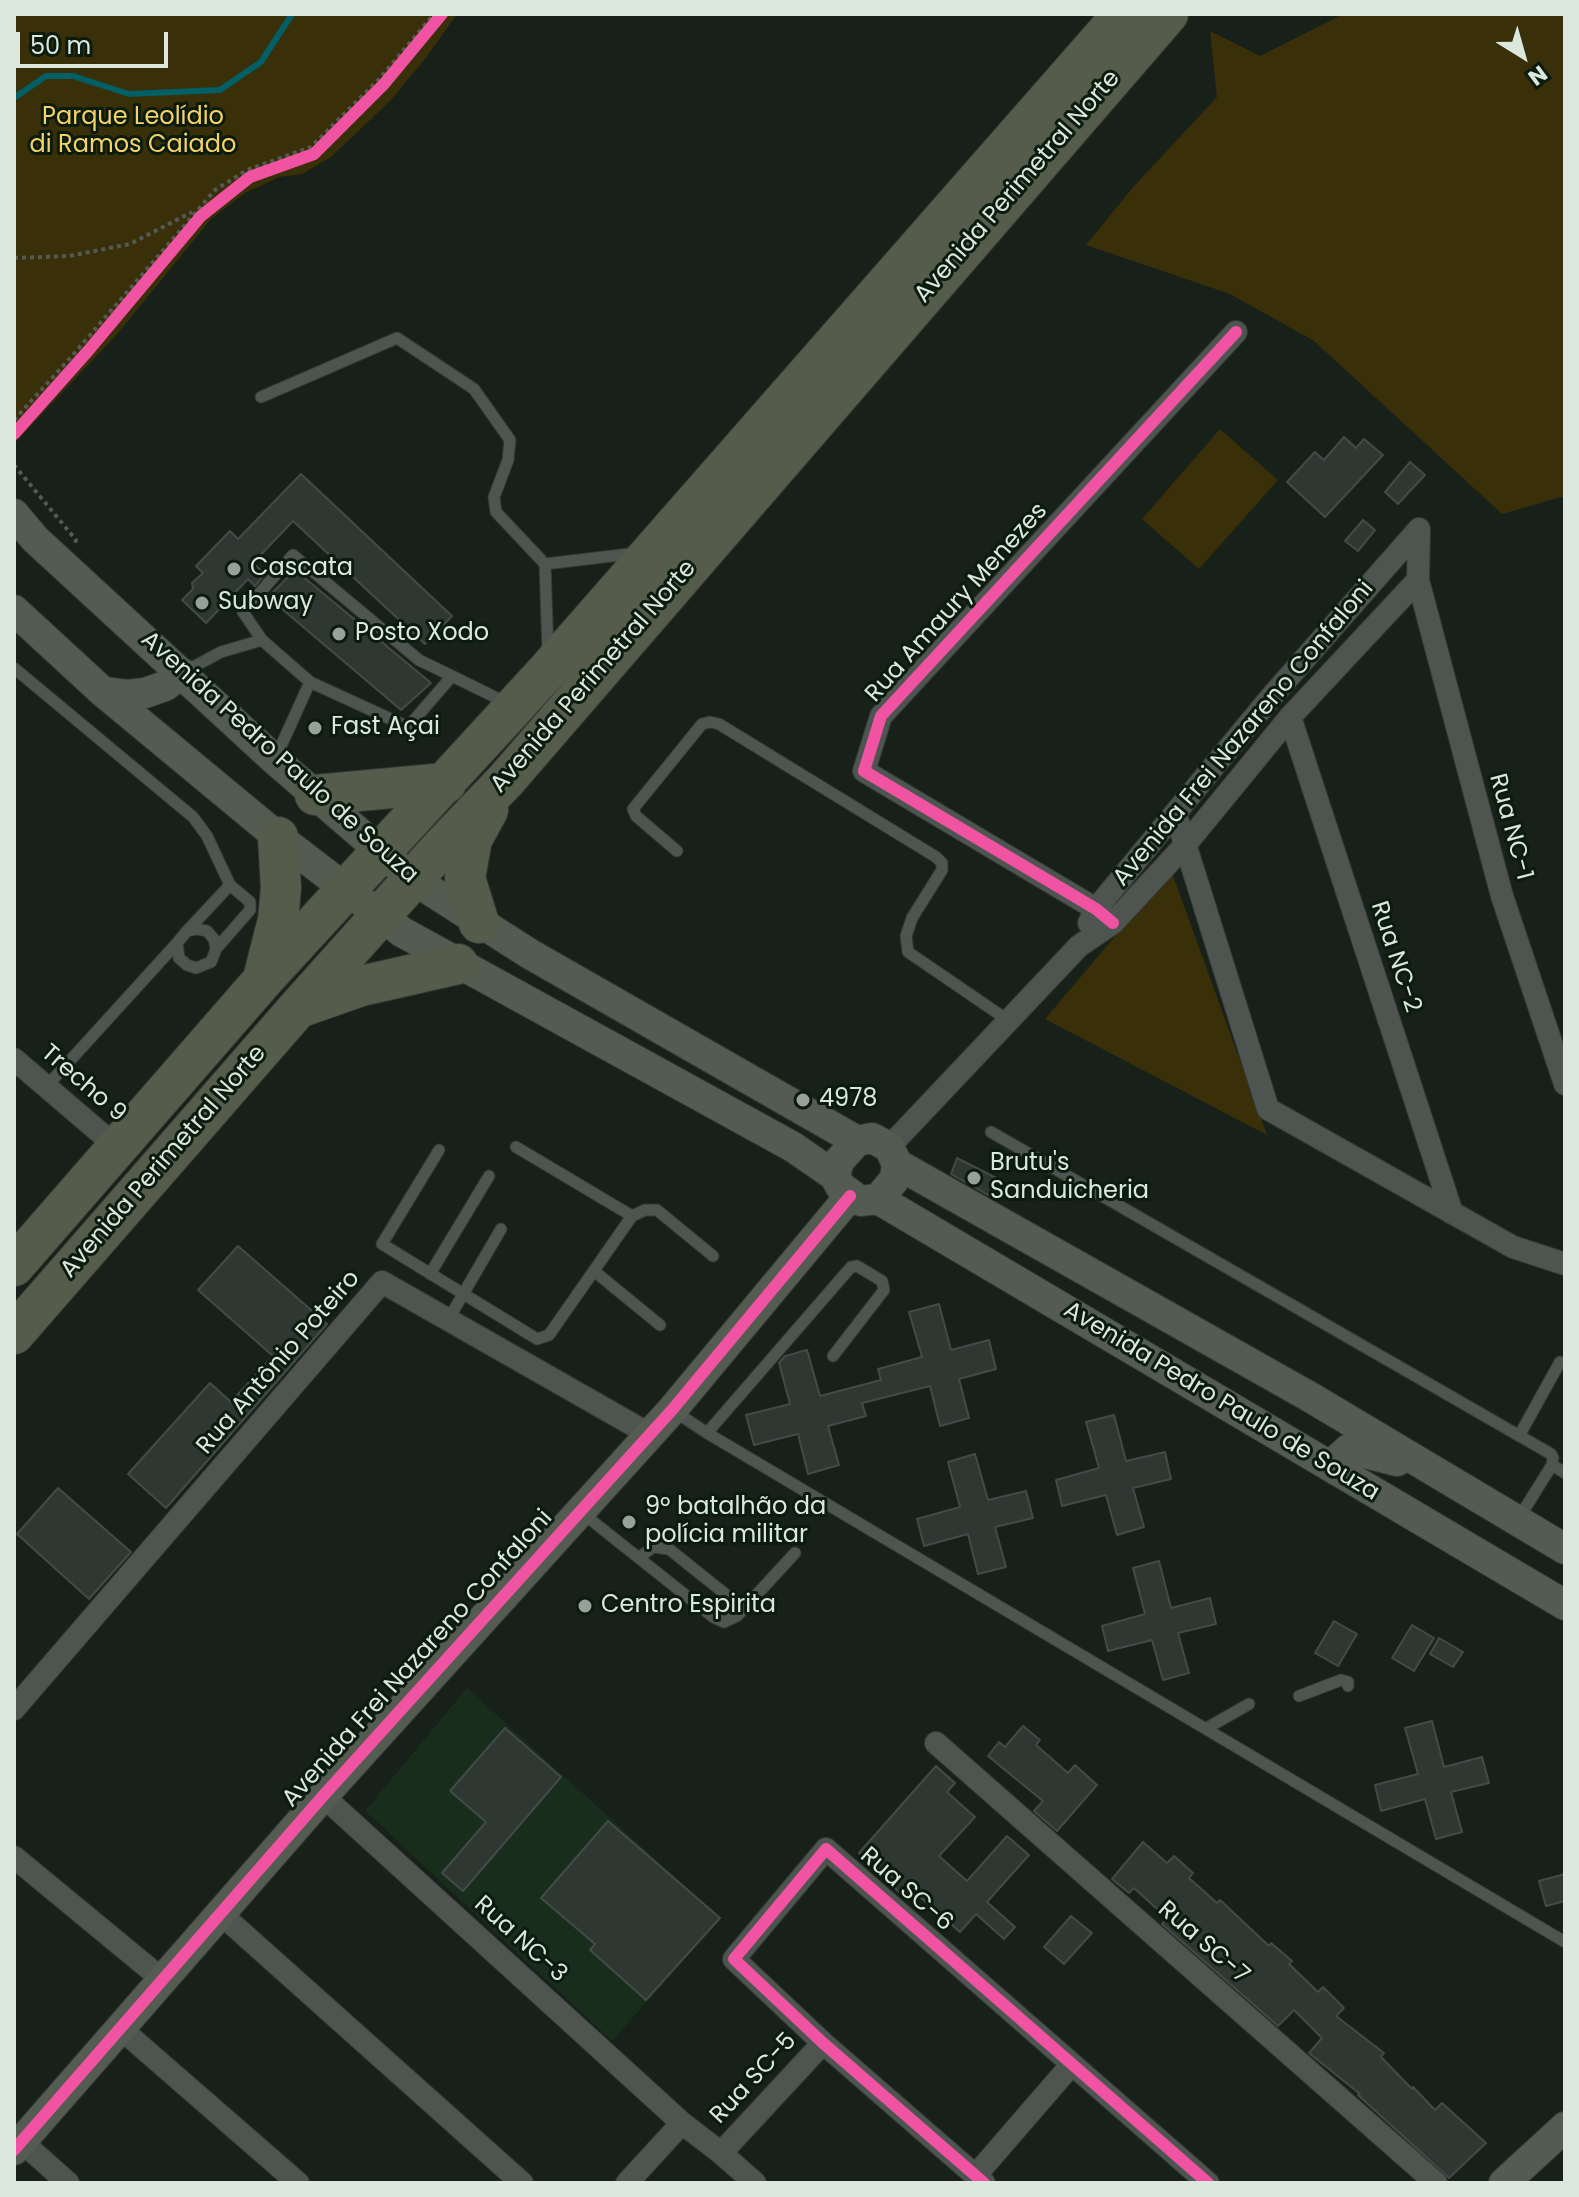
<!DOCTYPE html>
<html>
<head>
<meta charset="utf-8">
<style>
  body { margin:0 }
  #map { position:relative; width:1579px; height:2197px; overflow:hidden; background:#18201a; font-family:Poppins,sans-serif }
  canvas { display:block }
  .frame { position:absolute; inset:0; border:16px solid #dce7dd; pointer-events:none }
  .north { position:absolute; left:1483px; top:16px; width:80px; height:80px; -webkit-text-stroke:6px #0b1b0e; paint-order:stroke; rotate:143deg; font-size:22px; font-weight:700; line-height:32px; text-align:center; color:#dce7dd }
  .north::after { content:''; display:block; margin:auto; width:28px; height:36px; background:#dce7dd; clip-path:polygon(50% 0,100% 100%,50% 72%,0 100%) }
  .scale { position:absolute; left:16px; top:32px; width:152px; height:36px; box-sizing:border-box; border:4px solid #dce7dd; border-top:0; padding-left:10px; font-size:24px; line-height:28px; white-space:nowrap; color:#dce7dd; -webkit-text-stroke:6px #0b1b0e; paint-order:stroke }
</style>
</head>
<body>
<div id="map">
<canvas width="1579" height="2197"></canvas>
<div class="frame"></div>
<div class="north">N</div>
<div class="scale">50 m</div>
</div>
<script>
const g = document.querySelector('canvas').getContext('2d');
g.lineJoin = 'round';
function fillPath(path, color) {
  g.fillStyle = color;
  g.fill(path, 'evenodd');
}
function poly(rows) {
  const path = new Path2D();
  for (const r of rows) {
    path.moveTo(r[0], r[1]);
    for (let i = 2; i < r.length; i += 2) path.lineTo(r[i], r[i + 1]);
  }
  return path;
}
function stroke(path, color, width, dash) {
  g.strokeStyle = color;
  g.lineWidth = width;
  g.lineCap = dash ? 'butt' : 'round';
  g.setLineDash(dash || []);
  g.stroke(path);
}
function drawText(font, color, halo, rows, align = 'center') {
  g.font = font + ' Poppins,sans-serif';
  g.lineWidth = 6;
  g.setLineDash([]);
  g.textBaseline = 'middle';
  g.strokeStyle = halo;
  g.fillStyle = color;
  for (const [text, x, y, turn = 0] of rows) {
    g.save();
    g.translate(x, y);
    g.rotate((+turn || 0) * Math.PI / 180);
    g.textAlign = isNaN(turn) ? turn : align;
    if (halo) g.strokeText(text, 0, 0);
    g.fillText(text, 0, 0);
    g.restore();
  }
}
fillPath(poly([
  [467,1688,720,1918,612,2041,365,1811]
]), '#192d1d');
fillPath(poly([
  [14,14,457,14,425,59,390,101,331,157,302,174,279,177,245,193,211,219,119,332,14,444],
  [1343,14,1565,14,1565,496,1502,514,1314,341,1230,294,1086,245,1134,186,1217,97,1210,31,1260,56],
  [1220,429,1278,480,1199,569,1142,519],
  [1171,870,1267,1135,1045,1019]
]), '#392f09');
stroke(poly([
  [14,98,46,76,73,76,129,94,220,90,261,62,292,14]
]), '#025f66', 6);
const building = poly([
  [1344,437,1356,448,1364,439,1383,455,1325,517,1287,482,1315,452,1324,460,1344,437],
  [1410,462,1425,475,1398,504,1385,492,1410,462],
  [301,474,452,616,425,644,293,521,253,563,265,574,255,586,248,579,206,623,182,600,193,589,192,583,203,573,196,566,230,531,238,539,301,474],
  [1363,520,1375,530,1358,551,1345,541,1363,520],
  [295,570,401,658,431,683,401,710,268,597,295,570],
  [957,1158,998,1179,988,1195,951,1174,957,1158],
  [238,1246,327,1324,166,1508,128,1474,210,1383,231,1402,273,1356,198,1290,238,1246],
  [939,1304,951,1350,989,1340,996,1369,959,1379,969,1418,940,1426,930,1386,862,1403,866,1416,828,1426,839,1465,808,1474,798,1434,754,1445,746,1415,790,1404,779,1363,785,1356,807,1350,820,1396,881,1380,878,1369,922,1357,909,1312,939,1304],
  [1114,1415,1126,1461,1165,1452,1171,1479,1133,1488,1144,1527,1117,1535,1106,1495,1062,1506,1056,1480,1099,1468,1086,1422,1114,1415],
  [975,1454,988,1500,1026,1491,1033,1518,995,1527,1006,1567,978,1574,968,1534,924,1546,917,1519,960,1507,948,1462,975,1454],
  [58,1488,131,1552,89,1599,17,1534,58,1488],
  [1159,1561,1171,1608,1210,1598,1216,1624,1178,1633,1189,1673,1163,1680,1152,1640,1108,1651,1102,1626,1145,1614,1133,1568,1159,1561],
  [1334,1621,1357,1634,1338,1666,1315,1653,1334,1621],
  [1412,1625,1434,1638,1414,1671,1392,1658,1412,1625],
  [1439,1638,1463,1652,1453,1667,1430,1654,1439,1638],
  [1432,1721,1444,1767,1482,1757,1489,1783,1451,1792,1462,1832,1436,1839,1425,1799,1381,1811,1375,1785,1418,1774,1405,1728,1432,1721],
  [1023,1726,1040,1740,1036,1745,1068,1773,1075,1765,1097,1785,1057,1831,1034,1811,1043,1801,988,1756,999,1742,1005,1747,1023,1726],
  [505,1728,561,1777,463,1891,442,1873,486,1822,450,1791,505,1728],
  [936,1766,955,1783,947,1792,975,1817,939,1856,967,1881,1007,1836,1029,1855,987,1902,1015,1927,1004,1939,976,1914,960,1932,914,1892,907,1900,859,1853,936,1766],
  [608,1821,720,1918,646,2000,590,1950,595,1944,541,1898,608,1821],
  [1143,1842,1167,1863,1174,1856,1193,1873,1189,1878,1217,1903,1220,1900,1269,1946,1271,1943,1292,1961,1289,1964,1318,1992,1323,1987,1344,2008,1336,2016,1384,2053,1381,2057,1412,2089,1413,2087,1435,2110,1442,2103,1486,2143,1449,2178,1358,2095,1360,2094,1309,2053,1322,2038,1294,2010,1278,2026,1162,1924,1167,1918,1134,1888,1129,1893,1112,1879,1143,1842],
  [1565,1874,1565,1901,1546,1906,1539,1881,1565,1874],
  [1071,1916,1092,1933,1064,1964,1044,1947,1071,1916]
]);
fillPath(building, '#2f3733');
stroke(building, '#424b47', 2);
const lane = poly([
  [261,397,397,338,474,389,510,440,508,460,494,497,496,512,545,564,548,653],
  [545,564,637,553],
  [14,668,193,817,207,836,230,885],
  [182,673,221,652,262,640],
  [310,682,408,727,452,676,509,704],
  [276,757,310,682,262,640,243,612,293,555,419,660,452,676],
  [677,851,636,816,633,809,702,724,710,722,719,724,936,857,942,863,942,870,912,918,906,936,908,952,1009,1021],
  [187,931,230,885,250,902,250,910,216,949,211,962,196,968,187,965,179,958,177,943,187,931,197,929,207,931,214,939,216,949],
  [46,1087,177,943],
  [991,1132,1551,1454,1553,1458,1552,1465,1519,1518],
  [439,1150,382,1244,537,1339,549,1335,632,1216,516,1147],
  [632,1216,645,1210,657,1210,713,1256],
  [594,1271,660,1325],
  [430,1274,489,1176],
  [448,1320,501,1229],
  [833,1356,884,1290,882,1281,857,1266,851,1267,707,1433,1565,1942],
  [674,1411,707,1433],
  [1519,1436,1560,1362],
  [1552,1465,1565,1473],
  [581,1512,713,1617,724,1622,737,1616,795,1553],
  [640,1557,653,1547,669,1549,744,1609],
  [1299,1696,1341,1680,1348,1682,1348,1686],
  [1207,1728,1249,1704]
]);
const street = poly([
  [1419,529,1418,580,1502,896,1565,1084],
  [1290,717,1452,1213],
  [1176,815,1268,1109,1513,1247,1565,1264],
  [1089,923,1096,909,1272,696,1419,529],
  [1113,923,1096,909,864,771,881,716,1236,332],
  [14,1059,118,1148],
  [889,1147,1079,946,1113,923,1186,844,1290,717,1418,580],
  [14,1709,382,1282,649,1434],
  [936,1743,1436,2183],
  [323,1796,682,2123,627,2183],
  [14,1857,163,1980],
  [221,1914,522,2183],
  [120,2028,298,2183],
  [682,2123,721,2153],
  [21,2141,68,2183],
  [976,2175,1072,2064],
  [755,2183,721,2153,823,2043],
  [984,2183,823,2043,734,1959,826,1849,1208,2183]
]);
const secondary = poly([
  [14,514,35,539,275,760,414,880,530,954,857,1141],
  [14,610,103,692,278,837,402,932,793,1147,835,1176,840,1186,860,1201,878,1199,895,1179,897,1164,889,1147,872,1138,857,1141,839,1161,835,1176],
  [103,692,127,695,145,693,165,686,182,673],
  [897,1164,1310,1397,1565,1549],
  [878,1199,1565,1605],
  [1336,1470,1339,1458,1349,1449,1397,1461],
  [14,2150,323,1796,672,1410,850,1196],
  [1504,2183,1565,2127]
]);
const highway = poly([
  [315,795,446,783],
  [479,923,465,878,472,839,488,810],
  [264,975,278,920,281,888,278,837],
  [301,1007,361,986,458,964],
  [14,1266,263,980,548,670,1123,14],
  [14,1334,297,1009,439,850,506,780,1168,14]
]);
stroke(lane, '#333934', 13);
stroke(street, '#333934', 24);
stroke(secondary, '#333934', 32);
stroke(highway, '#333934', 42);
stroke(poly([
  [14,258,69,256,130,244,192,212],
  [14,420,72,356,215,190,247,170,311,147,380,78,434,14],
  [14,465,76,540,75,544]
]), '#535954', 4, [4, 4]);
stroke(lane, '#4e5550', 11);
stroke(street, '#4e5550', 22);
stroke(secondary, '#545b51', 30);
stroke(highway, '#555c4c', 40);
stroke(poly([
  [14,434,88,351,201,216,250,177,314,154,384,84,442,14],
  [1113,923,1096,909,864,771,881,716,1236,332],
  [14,2150,323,1796,672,1410,850,1196],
  [984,2183,823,2043,734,1959,826,1849,1208,2183]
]), '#f153a3', 12);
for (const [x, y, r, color] of [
  [234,569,8,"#97a199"],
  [202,603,8,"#97a199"],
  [339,634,8,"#97a199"],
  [315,728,8,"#97a199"],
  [803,1100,8,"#97a199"],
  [974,1178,8,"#97a199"],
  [629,1522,8,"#97a199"],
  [585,1606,8,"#97a199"]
]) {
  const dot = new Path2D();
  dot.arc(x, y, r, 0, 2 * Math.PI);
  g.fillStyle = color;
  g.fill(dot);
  stroke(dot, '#0b1b0e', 3);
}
drawText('24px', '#f4d26a', '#0b1b0e', [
  ["Parque Leolídio",133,118],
  ["di Ramos Caiado",133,146]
]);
drawText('24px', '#dce7dd', '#0b1b0e', [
  ["Avenida Perimetral Norte",1018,187,-49],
  ["Rua Amaury Menezes",957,603,-48],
  ["Avenida Perimetral Norte",594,677,-49],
  ["Avenida Frei Nazareno Confaloni",1244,734,-50],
  ["Avenida Pedro Paulo de Souza",279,758,42],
  ["Rua NC-1",1510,827,75],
  ["Rua NC-2",1395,957,72],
  ["Trecho 9",83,1084,41],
  ["Avenida Perimetral Norte",164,1162,-49],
  ["Rua Antônio Poteiro",279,1363,-49],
  ["Avenida Pedro Paulo de Souza",1221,1402,31],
  ["Avenida Frei Nazareno Confaloni",418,1659,-48],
  ["Rua SC-6",906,1890,41],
  ["Rua NC-3",520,1940,42],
  ["Rua SC-7",1203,1943,41],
  ["Rua SC-5",754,2079,-47]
]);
drawText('24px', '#dce7dd', '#0b1b0e', [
  ["Cascata",250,569],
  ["Subway",218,603],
  ["Posto Xodo",355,634],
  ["Fast Açai",331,728],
  ["4978",819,1100],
  ["Brutu's",990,1164],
  ["Sanduicheria",990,1192],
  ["9º batalhão da",645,1508],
  ["polícia militar",645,1536],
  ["Centro Espirita",601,1606]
], 'left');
</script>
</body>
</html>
